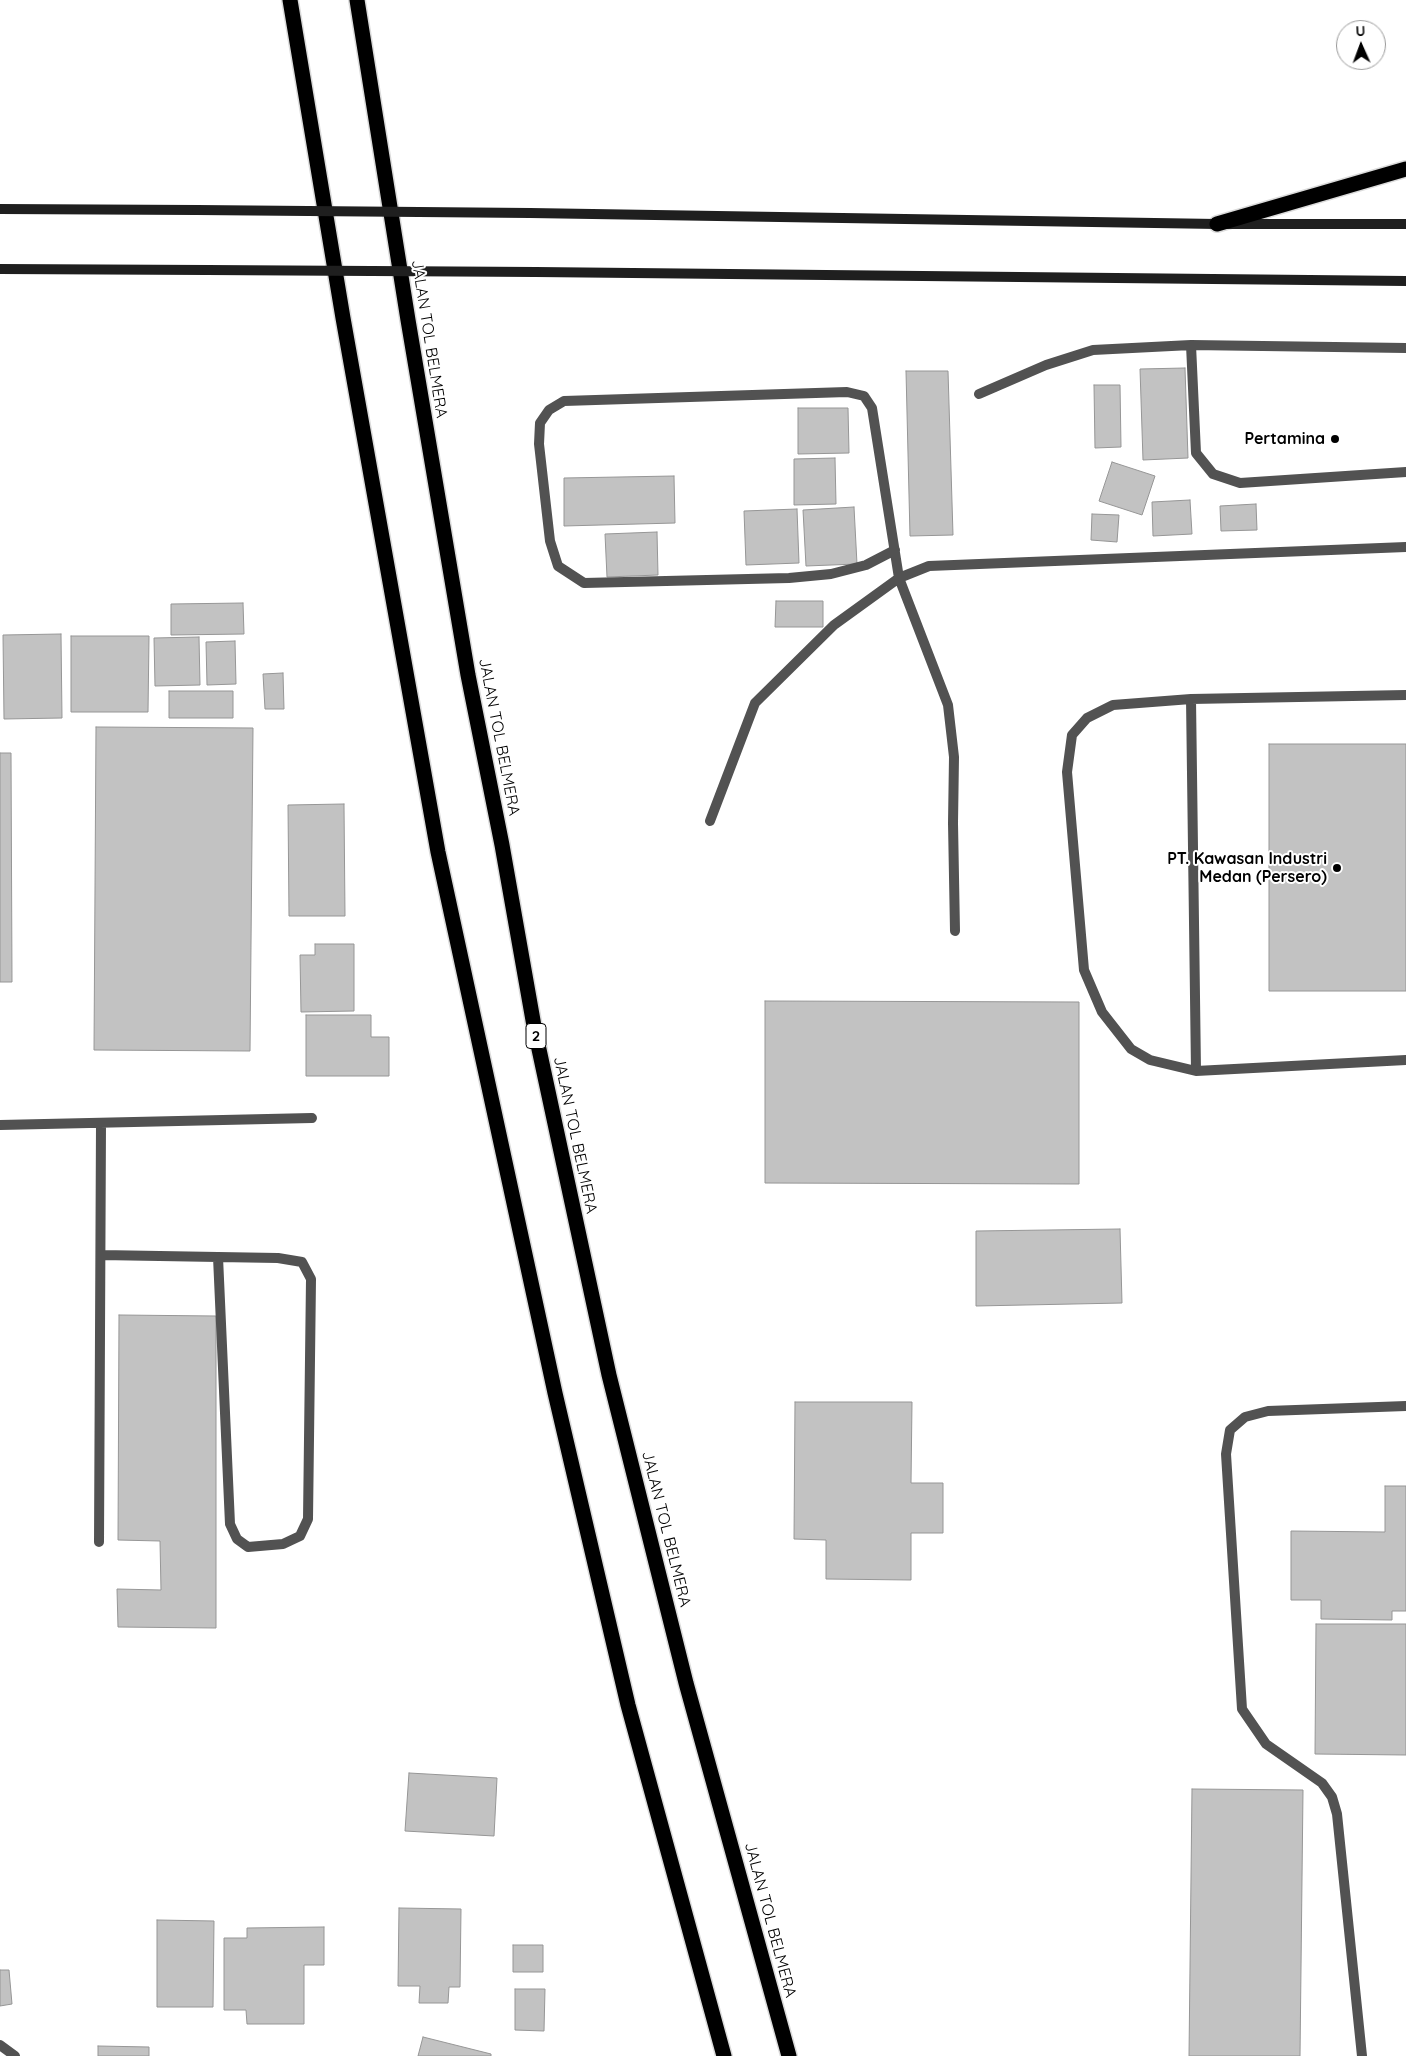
<!DOCTYPE html>
<html>
<head>
<meta charset="utf-8">
<style>
  body { margin:0 }
  #map { position:relative; width:1406px; height:2056px; overflow:hidden; background:#fff; font-family:Quicksand,sans-serif }
  canvas { display:block }
  .north { position:absolute; left:1336px; top:20px; width:50px; height:50px; box-sizing:border-box; background:#fff; border:1px solid #999; border-radius:50%; rotate:358deg; font-size:14px; font-weight:700; line-height:20px; text-align:center; color:#000 }
  .north::after { content:''; display:block; margin:auto; width:18px; height:22px; background:#000; clip-path:polygon(50% 0,100% 100%,50% 72%,0 100%) }
</style>
</head>
<body>
<div id="map">
<canvas width="1406" height="2056"></canvas>
<div class="north">U</div>
</div>
<script>
const g = document.querySelector('canvas').getContext('2d');
g.lineJoin = 'round';
function fillPath(path, color) {
  g.fillStyle = color;
  g.fill(path, 'evenodd');
}
function poly(rows) {
  const path = new Path2D();
  for (const r of rows) {
    path.moveTo(r[0], r[1]);
    for (let i = 2; i < r.length; i += 2) path.lineTo(r[i], r[i + 1]);
  }
  return path;
}
function stroke(path, color, width, dash) {
  g.strokeStyle = color;
  g.lineWidth = width;
  g.lineCap = dash ? 'butt' : 'round';
  g.setLineDash(dash || []);
  g.stroke(path);
}
function drawText(font, color, halo, rows, align = 'center') {
  g.font = font + ' Quicksand,sans-serif';
  g.lineWidth = 4;
  g.setLineDash([]);
  g.textBaseline = 'middle';
  g.strokeStyle = halo;
  g.fillStyle = color;
  for (const [text, x, y, turn = 0] of rows) {
    g.save();
    g.translate(x, y);
    g.rotate((+turn || 0) * Math.PI / 180);
    g.textAlign = isNaN(turn) ? turn : align;
    if (halo) g.strokeText(text, 0, 0);
    g.fillText(text, 0, 0);
    g.restore();
  }
}
const building = poly([
  [1185,368,1188,458,1143,460,1140,369,1185,368],
  [906,371,948,371,953,535,910,536,906,371],
  [1094,385,1120,385,1121,447,1095,448,1094,385],
  [798,408,848,408,849,453,798,454,798,408],
  [835,458,836,504,794,505,794,459,835,458],
  [1112,462,1155,476,1142,515,1099,501,1112,462],
  [674,476,675,523,564,526,564,478,674,476],
  [1190,500,1192,534,1153,536,1152,502,1190,500],
  [1256,504,1257,530,1221,531,1220,506,1256,504],
  [854,507,857,564,806,566,803,510,854,507],
  [797,509,799,563,746,565,744,511,797,509],
  [1092,514,1119,515,1117,542,1091,540,1092,514],
  [657,532,658,575,607,577,605,534,657,532],
  [776,601,823,601,823,627,775,627,776,601],
  [243,603,244,634,171,635,171,604,243,603],
  [61,634,62,718,4,719,3,635,61,634],
  [71,636,149,636,148,712,71,712,71,636],
  [199,637,200,685,155,686,154,638,199,637],
  [235,641,236,684,207,685,206,642,235,641],
  [283,673,284,709,265,709,263,674,283,673],
  [169,691,233,691,233,718,169,718,169,691],
  [96,727,253,728,250,1051,94,1050,96,727],
  [1269,744,1406,744,1406,991,1269,991,1269,744],
  [0,753,11,753,12,982,0,982,0,753],
  [344,804,345,916,289,916,288,805,344,804],
  [315,944,354,944,354,1011,301,1012,300,955,315,955,315,944],
  [765,1001,1079,1002,1079,1184,765,1183,765,1001],
  [306,1015,371,1015,371,1037,389,1037,389,1076,306,1076,306,1015],
  [1120,1229,1122,1303,976,1306,976,1231,1120,1229],
  [119,1315,216,1316,216,1628,118,1627,117,1589,161,1590,160,1541,118,1540,119,1315],
  [795,1402,912,1402,911,1483,943,1483,943,1533,911,1533,911,1580,826,1579,826,1540,794,1539,795,1402],
  [1385,1486,1406,1486,1406,1611,1392,1611,1392,1620,1321,1619,1321,1600,1291,1600,1291,1531,1385,1532,1385,1486],
  [1316,1624,1406,1624,1406,1755,1315,1754,1316,1624],
  [409,1773,497,1778,494,1836,405,1831,409,1773],
  [1192,1789,1303,1790,1300,2056,1189,2056,1192,1789],
  [399,1908,461,1909,460,1987,449,1987,448,2003,419,2003,420,1986,398,1986,399,1908],
  [157,1920,214,1921,213,2007,157,2007,157,1920],
  [324,1927,324,1965,304,1965,304,2024,247,2024,246,2010,224,2010,224,1938,247,1938,247,1928,324,1927],
  [513,1945,543,1945,543,1972,513,1972,513,1945],
  [0,1970,9,1970,12,2004,0,2006,0,1970],
  [515,1989,545,1989,544,2031,515,2030,515,1989],
  [423,2037,491,2054,491,2056,418,2056,423,2037],
  [98,2046,149,2047,149,2056,98,2056,98,2046]
]);
fillPath(building, '#c2c2c2');
stroke(building, '#969696', 1);
const highway = poly([
  [290,0,343,318,438,852,555,1393,628,1705,724,2056],
  [357,0,408,320,468,675,502,845,534,1026,609,1375,686,1683,789,2056],
  [1217,224,1406,169]
]);
stroke(highway, '#dbdbdb', 18);
stroke(poly([
  [1191,345,1196,453,1213,474,1240,483,1406,472],
  [979,394,1046,365,1093,350,1191,345,1406,348],
  [895,550,866,565,831,574,789,578,584,583,558,566,550,541,539,444,540,423,549,410,564,401,847,392,864,396,872,408,899,578,948,705,954,757,953,823,955,931],
  [1406,695,1191,699,1113,705,1087,718,1072,735,1067,772,1084,970,1102,1012,1131,1049,1150,1060,1196,1071,1406,1060],
  [1191,699,1196,1071],
  [710,821,755,703,834,625,899,578,929,566,1406,547],
  [0,1125,312,1118],
  [101,1255,218,1257,278,1258,302,1262,311,1279,308,1519,300,1536,283,1544,248,1547,237,1539,230,1524,218,1257],
  [99,1542,101,1124],
  [1362,2056,1337,1814,1332,1797,1322,1783,1266,1744,1242,1709,1226,1454,1230,1430,1245,1417,1268,1411,1406,1406]
]), '#525252', 10);
stroke(poly([
  [0,2045,15,2056]
]), '#525252', 10);
stroke(poly([
  [0,209,197,210],
  [530,213,1217,224,1406,224],
  [0,269,207,270],
  [536,272,1406,281]
]), '#1f1f1f', 10);
stroke(highway, '#000', 15);
stroke(poly([
  [197,210,530,213],
  [207,270,536,272]
]), '#1f1f1f', 10);
for (const [x, y, r, color] of [
  [1335,439,5,"#000"],
  [1337,868,5,"#000"]
]) {
  const dot = new Path2D();
  dot.arc(x, y, r, 0, 2 * Math.PI);
  g.fillStyle = color;
  g.fill(dot);
  stroke(dot, '#fff', 2);
}
for (const [x, y, w] of [
  [536,1036,20]
]) {
  const box = new Path2D();
  box.roundRect(x - w / 2, y - 12.5, w, 25, 4);
  g.fillStyle = '#fff';
  g.fill(box);
  stroke(box, '#000', 1);
}
drawText('bold 15px', '#000', null, [
  ["2",536,1036]
]);
drawText('16px', '#000', '#fff', [
  ["JALAN TOL BELMERA",429,339,81],
  ["JALAN TOL BELMERA",499,737,79],
  ["JALAN TOL BELMERA",575,1135,78],
  ["JALAN TOL BELMERA",666,1529,76],
  ["JALAN TOL BELMERA",770,1920,75]
]);
drawText('bold 16px', '#000', '#fff', [
  ["Pertamina",1325,439],
  ["PT. Kawasan Industri",1327,859],
  ["Medan (Persero)",1327,877]
], 'right');
</script>
</body>
</html>
